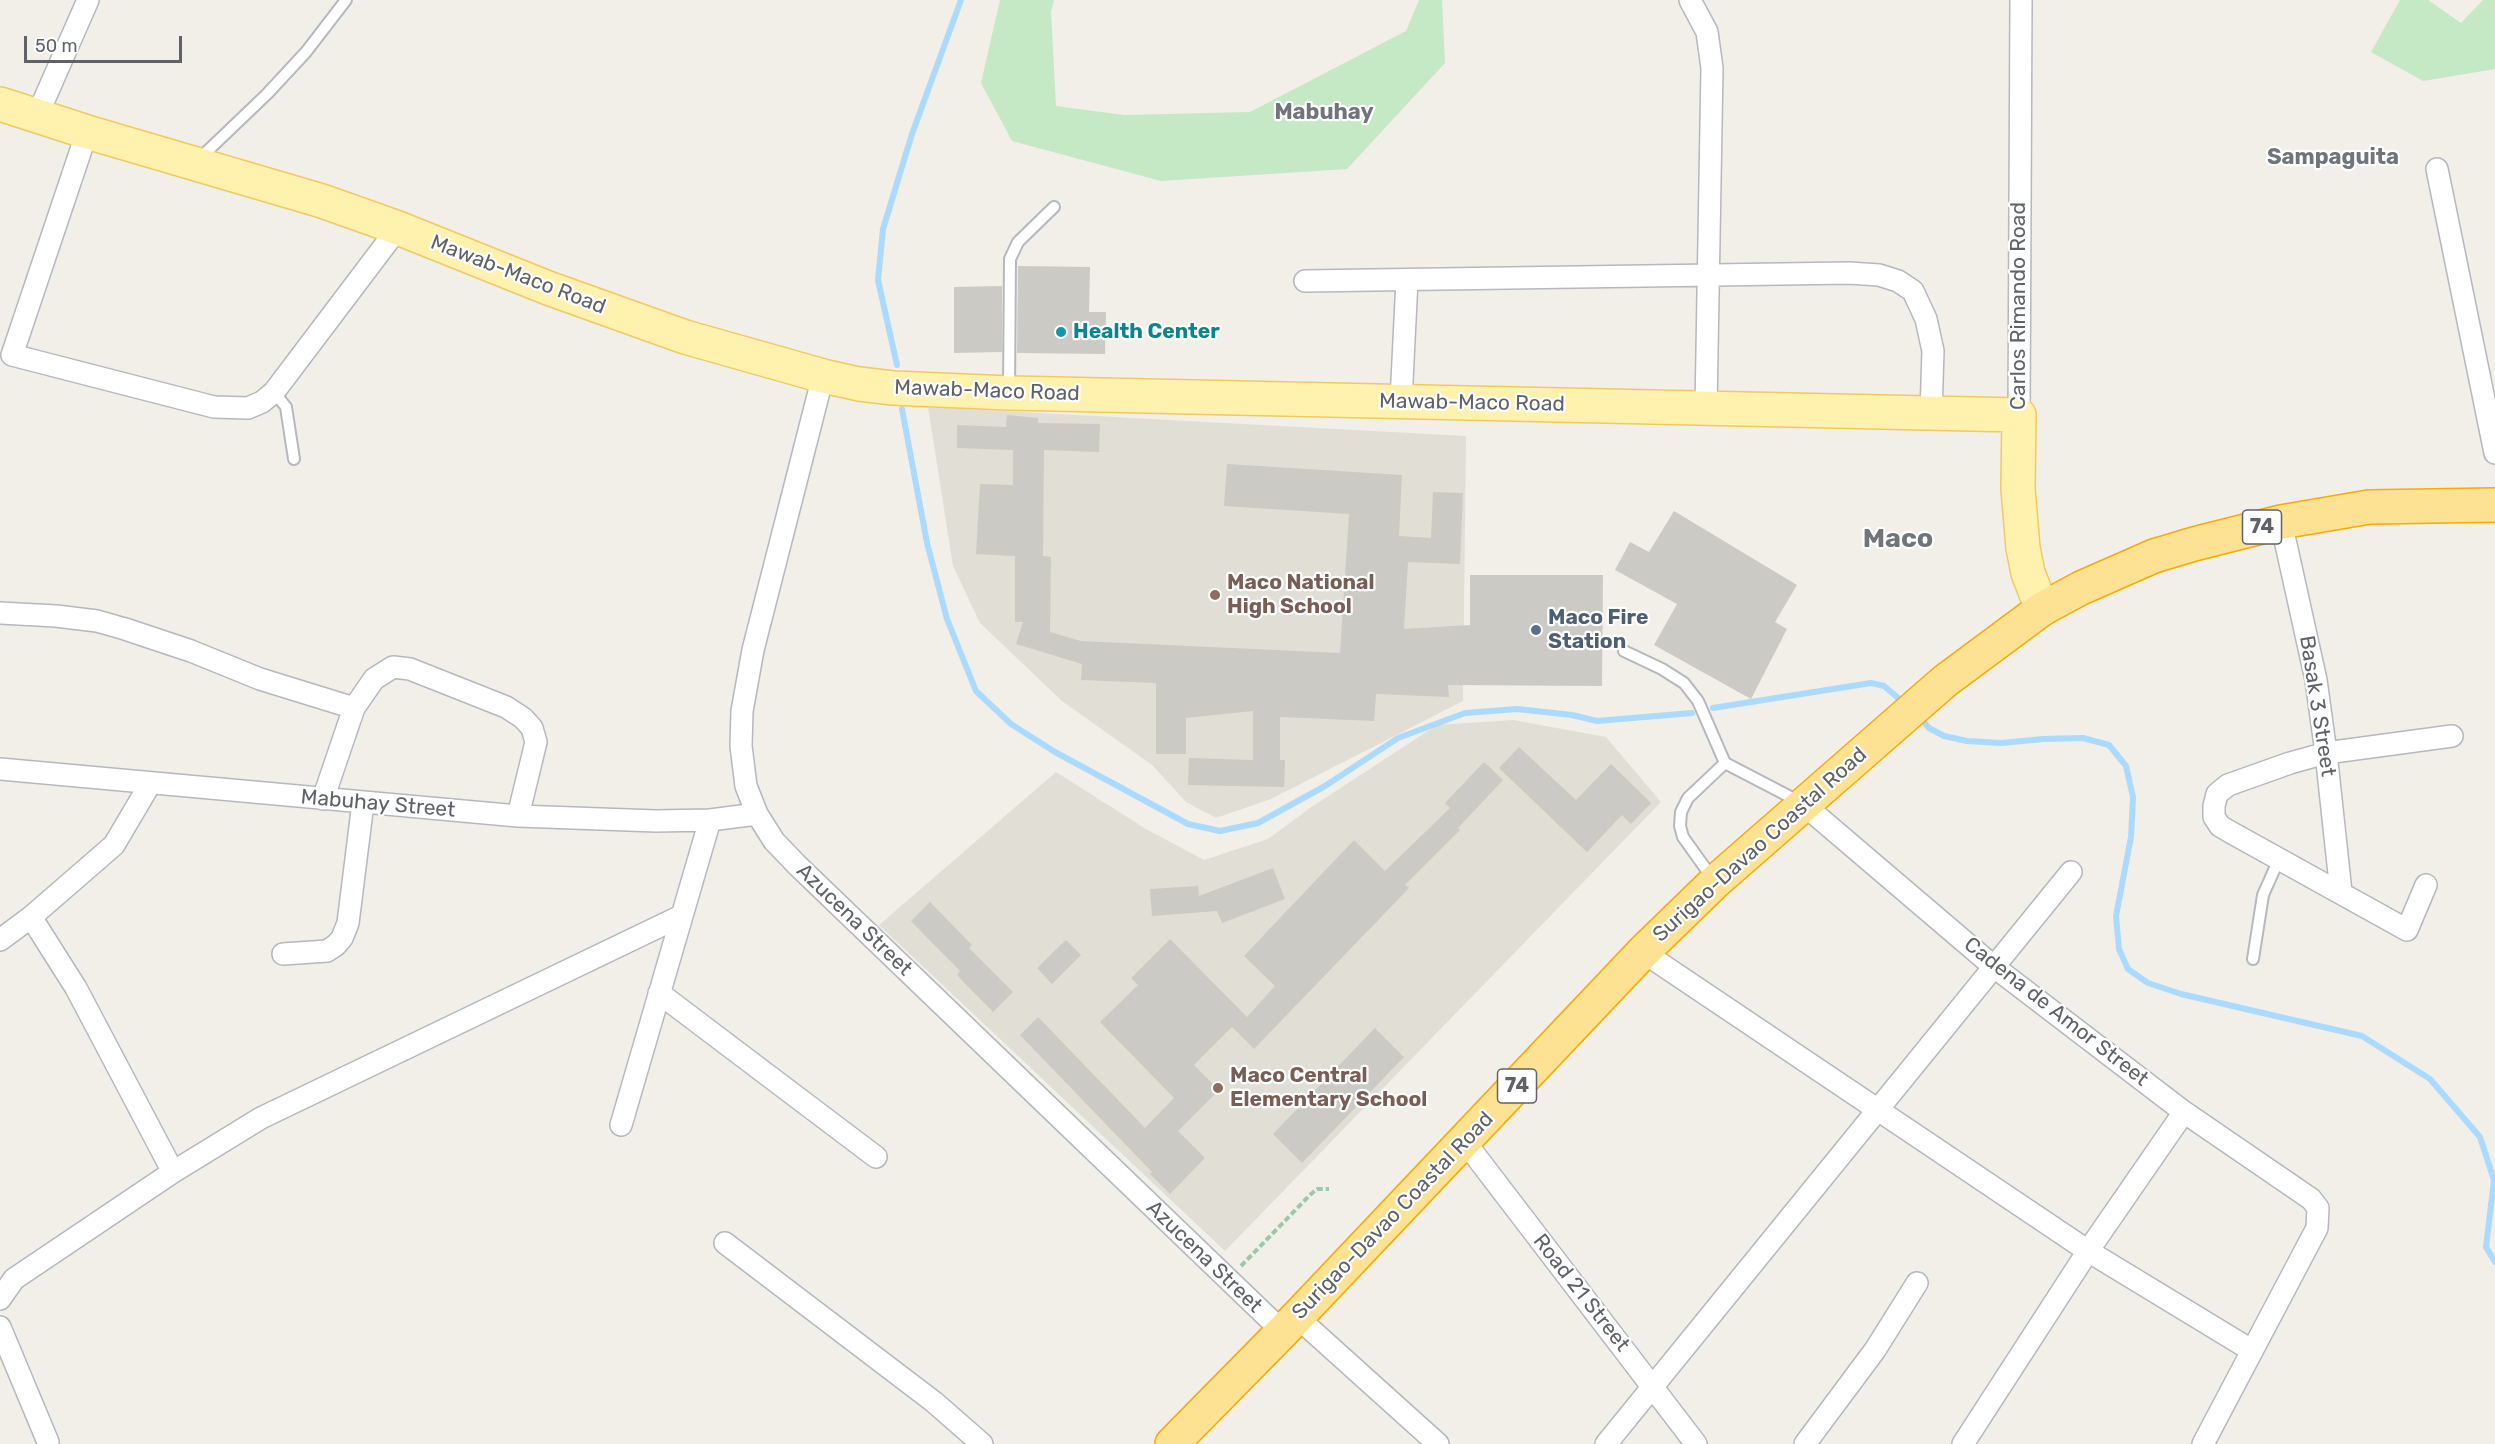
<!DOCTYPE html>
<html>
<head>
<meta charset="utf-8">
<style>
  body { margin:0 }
  #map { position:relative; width:2495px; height:1444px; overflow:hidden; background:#f1efe8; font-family:Rubik,sans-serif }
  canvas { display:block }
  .scale { position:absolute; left:24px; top:36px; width:158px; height:27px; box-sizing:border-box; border:3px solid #5f6368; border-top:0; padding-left:8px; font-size:18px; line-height:21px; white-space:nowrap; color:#5f6368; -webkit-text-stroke:4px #fff; paint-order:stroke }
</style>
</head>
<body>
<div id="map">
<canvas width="2495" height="1444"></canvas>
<div class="scale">50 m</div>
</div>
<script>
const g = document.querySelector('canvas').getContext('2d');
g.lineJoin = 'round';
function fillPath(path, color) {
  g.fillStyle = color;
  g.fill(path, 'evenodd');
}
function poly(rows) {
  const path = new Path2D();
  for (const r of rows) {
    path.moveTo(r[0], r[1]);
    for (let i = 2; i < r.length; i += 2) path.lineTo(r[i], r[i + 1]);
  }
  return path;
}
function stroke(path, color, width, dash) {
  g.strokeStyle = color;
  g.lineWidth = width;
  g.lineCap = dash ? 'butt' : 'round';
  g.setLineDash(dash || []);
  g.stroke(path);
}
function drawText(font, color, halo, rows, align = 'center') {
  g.font = font + ' Rubik,sans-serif';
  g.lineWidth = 4.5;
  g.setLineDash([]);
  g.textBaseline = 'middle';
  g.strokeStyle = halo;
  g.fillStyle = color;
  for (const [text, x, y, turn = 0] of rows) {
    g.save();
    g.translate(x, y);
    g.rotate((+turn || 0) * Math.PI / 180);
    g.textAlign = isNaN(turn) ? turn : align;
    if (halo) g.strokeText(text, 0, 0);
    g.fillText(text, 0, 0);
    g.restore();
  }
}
fillPath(poly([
  [928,407,1466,436,1463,701,1271,799,1216,818,1186,802,1152,765,1062,701,980,623,953,566],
  [1513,720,1606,737,1661,802,1225,1251,879,925,1056,772,1146,829,1204,860,1268,839,1310,808,1437,725]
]), '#e1ded6');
fillPath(poly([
  [1000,0,1054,0,1051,12,1056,106,1124,115,1250,112,1406,31,1419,0,1442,0,1445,63,1347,169,1161,181,1012,141,981,83],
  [2400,0,2428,0,2461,23,2483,0,2495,0,2495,69,2423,81,2371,52]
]), '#c5e8c5');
stroke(poly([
  [897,365,878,280,883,229,912,134,961,0],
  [902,409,927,543,947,619,976,691,1011,724,1055,752,1188,824,1220,831,1258,823,1325,786,1398,738,1465,713,1517,709,1572,715,1597,721,1692,713],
  [1713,708,1871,683,1884,686,1904,703],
  [1918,716,1929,728,1944,736,1967,741,2002,743,2043,739,2083,738,2109,745,2126,766,2133,797,2131,837,2116,916,2119,949,2128,969,2148,983,2181,994,2362,1036,2430,1079,2480,1137,2494,1180,2486,1247,2495,1262]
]), '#aadaff', 6);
fillPath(poly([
  [1018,266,1090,267,1089,312,1106,312,1105,354,1017,353],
  [1002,286,1002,352,954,353,954,287],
  [1007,415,1038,418,1038,423,1100,424,1099,452,1044,450,1043,556,1051,557,1050,632,1081,641,1340,653,1349,514,1224,506,1227,464,1402,475,1399,536,1431,538,1433,492,1463,493,1460,564,1408,562,1404,629,1470,625,1470,575,1603,575,1602,686,1448,685,1449,697,1376,694,1374,721,1280,717,1280,760,1285,760,1284,787,1188,785,1189,758,1253,760,1253,711,1186,718,1186,754,1156,754,1156,683,1081,680,1082,664,1016,644,1023,622,1015,622,1015,556,976,554,980,484,1013,485,1013,450,957,448,957,425,1006,427],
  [1674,511,1797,585,1775,622,1787,629,1751,699,1654,645,1677,604,1615,570,1630,542,1649,552],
  [1519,747,1576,800,1611,764,1651,803,1631,824,1622,815,1587,852,1499,768],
  [1484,762,1503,780,1458,828,1460,830,1405,885,1409,888,1254,1049,1232,1027,1194,1065,1219,1090,1178,1131,1205,1158,1170,1194,1150,1174,1152,1172,1020,1035,1038,1017,1145,1128,1174,1098,1100,1022,1138,985,1131,978,1170,939,1247,1017,1275,986,1244,956,1354,840,1385,871,1450,808,1445,803],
  [1273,868,1285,899,1222,923,1217,911,1152,916,1150,889,1198,886,1199,896],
  [930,902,972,945,969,948,1013,992,993,1012,957,975,960,971,911,921],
  [1066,940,1081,955,1052,984,1037,968],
  [1375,1028,1404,1057,1302,1163,1273,1134]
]), '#cccac5');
const lane = poly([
  [198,160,267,94,306,52,346,0],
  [1009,390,1010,259,1018,242,1054,207],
  [274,392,286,407,294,459],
  [1624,651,1662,669,1684,683,1698,701,1725,763,1800,802],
  [1713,879,1683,837,1680,826,1681,812,1688,798,1725,763],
  [2253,959,2263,895,2279,859]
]);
const street = poly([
  [1690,0,1707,32,1712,68,1706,408],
  [37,116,88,0],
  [87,132,12,355,214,407,248,408,262,402,274,392,398,228],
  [2437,169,2495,453],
  [1305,281,1849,273,1879,275,1898,281,1913,291,1926,319,1933,351,1931,413],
  [823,376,753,650,742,711,741,746,746,786,757,814,774,841,798,866,1283,1332],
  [1401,401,1407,280],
  [2019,415,2021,0],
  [2281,522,2316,680,2326,753,2341,892],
  [0,613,56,616,97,621,125,629,191,651,260,679,354,708],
  [0,769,518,816,656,821,710,820,757,814],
  [323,799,354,708,374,679,393,667,410,669,506,707,523,718,532,728,536,742,518,816],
  [1803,804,1993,966,2184,1112,2311,1199,2318,1208,2317,1228,2203,1444],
  [2426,885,2407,930,2232,833,2220,826,2214,817,2214,806,2217,794,2228,785,2290,763,2326,753,2452,736],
  [31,917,76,988,173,1172],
  [0,940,31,917,114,845,150,784],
  [1643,952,2088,1251,2251,1350],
  [283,954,327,951,336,945,342,938,348,923,363,803],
  [659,993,876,1157],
  [621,1125,710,820],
  [1465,1142,1696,1444],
  [725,1243,934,1402,982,1444],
  [0,1299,14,1279,173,1172,261,1118,681,916],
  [1297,1317,1438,1444],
  [0,1327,48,1442],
  [1606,1444,2071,872],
  [1805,1444,1875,1350,1917,1283],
  [1963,1444,2088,1251,2184,1112]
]);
const primary = poly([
  [0,104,87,132,322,201,398,228,548,288,685,337,823,376,859,384,893,388,1009,393,2019,415,2018,489,2023,548,2028,573,2042,609]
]);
const highway = poly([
  [1172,1444,1297,1317,1643,952,1715,882,1945,681,2042,609,2081,588,2154,556,2194,544,2281,522,2369,507,2495,505]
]);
stroke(lane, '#b5b8bc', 14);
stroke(street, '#b5b8bc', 24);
stroke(primary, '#f2c960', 36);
stroke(highway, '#f9ab00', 36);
stroke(poly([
  [1241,1266,1311,1194,1317,1189,1329,1189]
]), '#9cc7a9', 4, [6, 3]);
stroke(lane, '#fff', 10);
stroke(street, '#fff', 21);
stroke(primary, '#fff2af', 33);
stroke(highway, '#fde293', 33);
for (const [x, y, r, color] of [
  [1061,332,6,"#0f9aa8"],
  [1215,595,6,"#8d6e63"],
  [1536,630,6,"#5c6f8a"],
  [1218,1088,6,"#8d6e63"]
]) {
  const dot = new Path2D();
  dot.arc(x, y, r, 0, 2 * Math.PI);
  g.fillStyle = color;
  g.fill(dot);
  stroke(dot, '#fff', 2);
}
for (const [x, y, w] of [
  [2262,527,39],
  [1517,1086,39]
]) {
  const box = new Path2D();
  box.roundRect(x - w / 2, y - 17, w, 34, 4.5);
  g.fillStyle = '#fff';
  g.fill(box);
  stroke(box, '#5f6368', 1.5);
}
drawText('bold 20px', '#5f6368', null, [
  ["74",2262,527],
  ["74",1517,1086]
]);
drawText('21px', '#5f6368', '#fff', [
  ["Mawab-Maco Road",518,275,21],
  ["Carlos Rimando Road",2019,306,-90],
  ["Mawab-Maco Road",987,391,2],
  ["Mawab-Maco Road",1472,403,1],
  ["Basak 3 Street",2317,706,81],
  ["Mabuhay Street",378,804,5],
  ["Surigao-Davao Coastal Road",1760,845,-42],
  ["Azucena Street",854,920,44],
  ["Cadena de Amor Street",2056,1012,38],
  ["Surigao-Davao Coastal Road",1393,1216,-46],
  ["Azucena Street",1204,1257,44],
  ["Road 21 Street",1581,1293,52]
]);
drawText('bold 21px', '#0d838f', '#fff', [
  ["Health Center",1073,332]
], 'left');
drawText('bold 21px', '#785e54', '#fff', [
  ["Maco National",1227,583],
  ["High School",1227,607],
  ["Maco Central",1230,1076],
  ["Elementary School",1230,1100]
], 'left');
drawText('bold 21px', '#4e5e75', '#fff', [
  ["Maco Fire",1548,618],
  ["Station",1548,642]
], 'left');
drawText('bold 22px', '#70757a', '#fff', [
  ["Mabuhay",1324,113],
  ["Sampaguita",2333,158]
]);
drawText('bold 27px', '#70757a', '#fff', [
  ["Maco",1898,539]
]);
</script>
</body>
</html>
